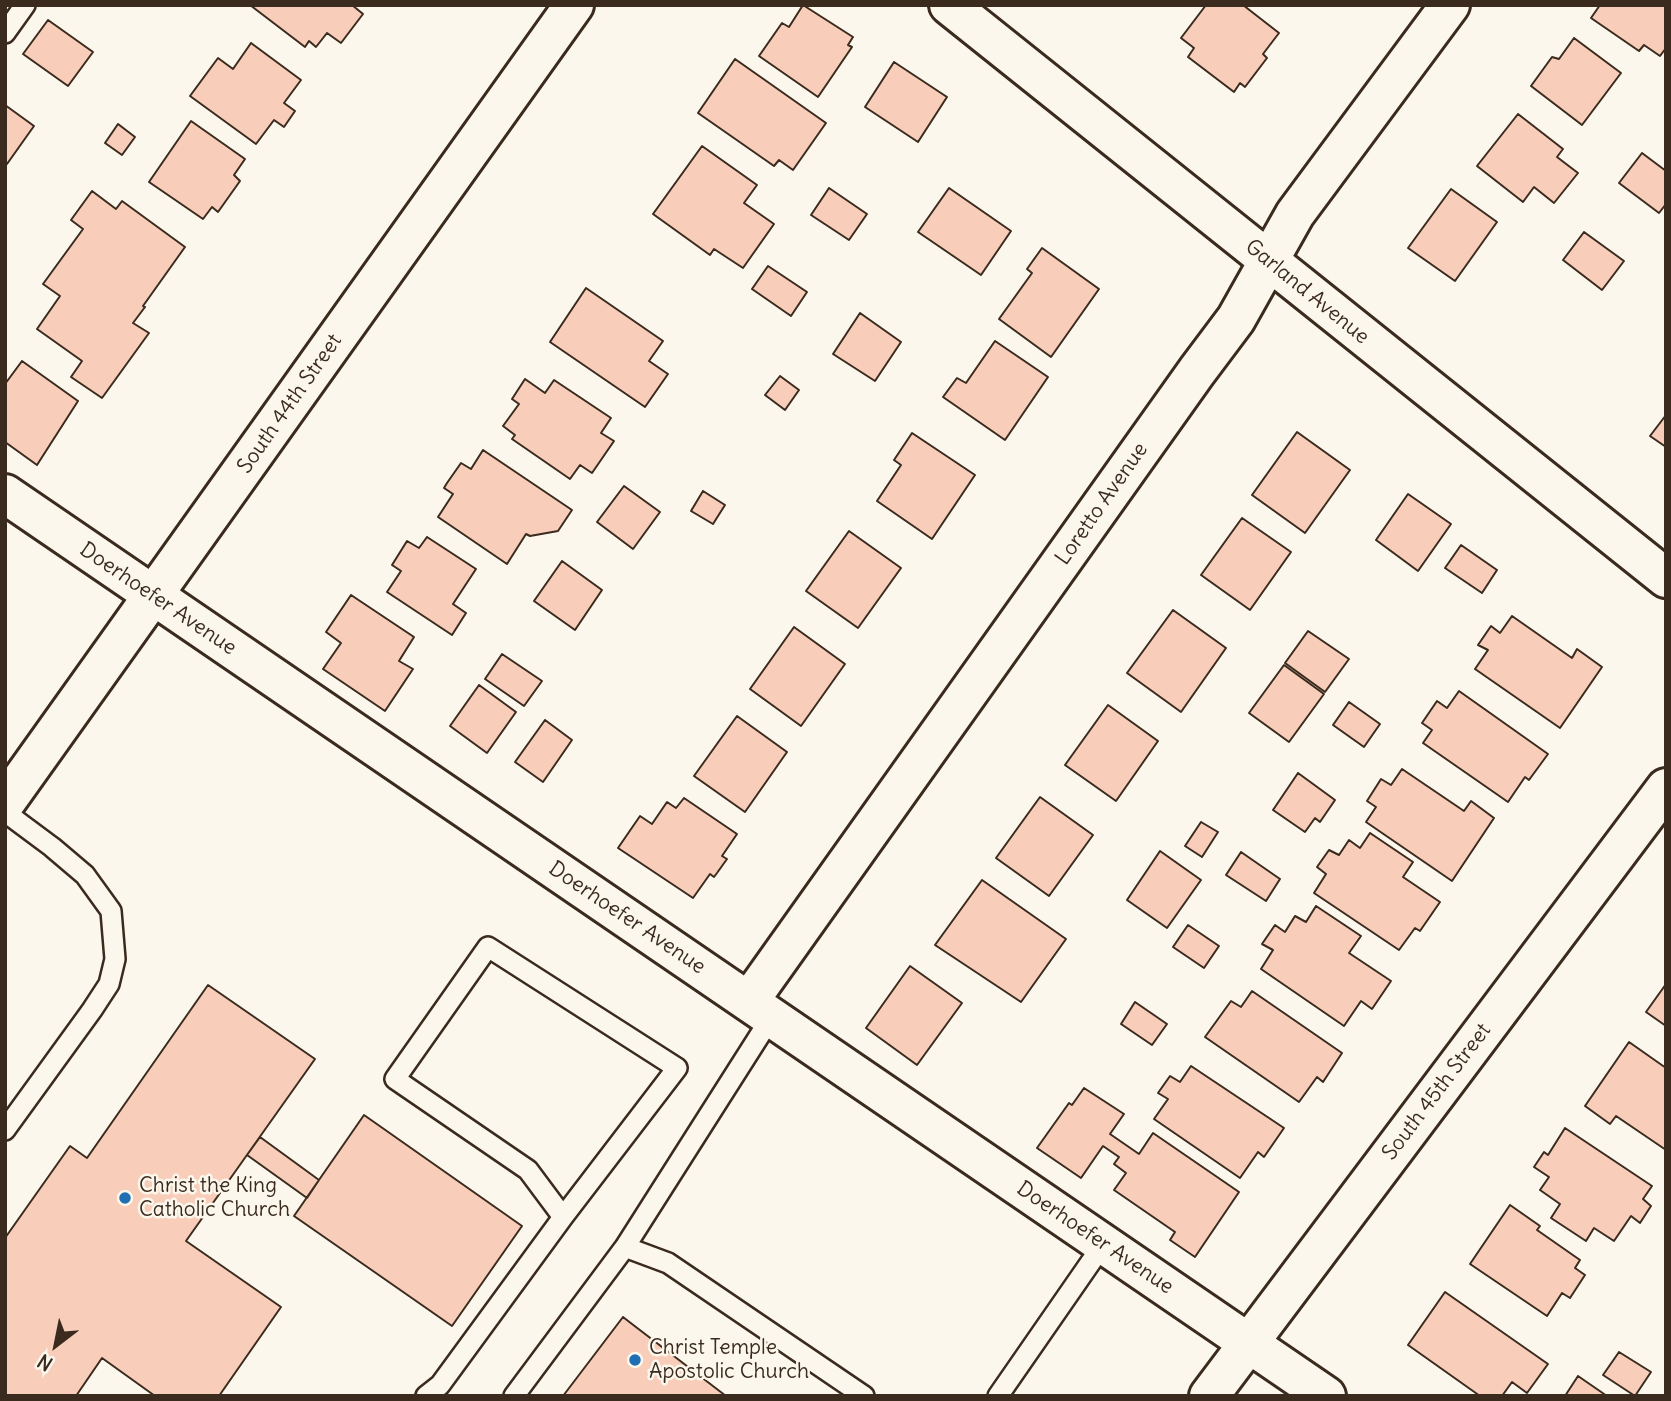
<!DOCTYPE html>
<html>
<head>
<meta charset="utf-8">
<style>
  body { margin:0 }
  #map { position:relative; width:1671px; height:1401px; overflow:hidden; background:#fbf7ec; font-family:Delius,sans-serif }
  canvas { display:block }
  .frame { position:absolute; inset:0; border:7px solid #3b2a1e; pointer-events:none }
  .north { position:absolute; left:21px; top:1310px; width:70px; height:70px; -webkit-text-stroke:5px #fbf7ec; paint-order:stroke; rotate:212deg; font-size:19px; font-weight:700; line-height:28px; text-align:center; color:#3b2a1e }
  .north::after { content:''; display:block; margin:auto; width:24px; height:32px; background:#3b2a1e; clip-path:polygon(50% 0,100% 100%,50% 72%,0 100%) }
</style>
</head>
<body>
<div id="map">
<canvas width="1671" height="1401"></canvas>
<div class="frame"></div>
<div class="north">N</div>
</div>
<script>
const g = document.querySelector('canvas').getContext('2d');
g.lineJoin = 'round';
function fillPath(path, color) {
  g.fillStyle = color;
  g.fill(path, 'evenodd');
}
function poly(rows) {
  const path = new Path2D();
  for (const r of rows) {
    path.moveTo(r[0], r[1]);
    for (let i = 2; i < r.length; i += 2) path.lineTo(r[i], r[i + 1]);
  }
  return path;
}
function stroke(path, color, width, dash) {
  g.strokeStyle = color;
  g.lineWidth = width;
  g.lineCap = dash ? 'butt' : 'round';
  g.setLineDash(dash || []);
  g.stroke(path);
}
function drawText(font, color, halo, rows, align = 'center') {
  g.font = font + ' Delius,sans-serif';
  g.lineWidth = 5;
  g.setLineDash([]);
  g.textBaseline = 'middle';
  g.strokeStyle = halo;
  g.fillStyle = color;
  for (const [text, x, y, turn = 0] of rows) {
    g.save();
    g.translate(x, y);
    g.rotate((+turn || 0) * Math.PI / 180);
    g.textAlign = isNaN(turn) ? turn : align;
    if (halo) g.strokeText(text, 0, 0);
    g.fillText(text, 0, 0);
    g.restore();
  }
}
const building = poly([
  [250,5,352,5,363,14,341,43,327,33,316,47,309,41,305,47,250,5],
  [803,5,853,37,848,45,852,47,818,97,759,56,782,23,789,27,803,5],
  [1206,5,1243,5,1279,33,1263,54,1267,58,1245,87,1240,83,1234,92,1188,57,1194,48,1181,38,1206,5],
  [1600,5,1666,5,1666,48,1660,56,1644,45,1639,51,1591,18,1600,5],
  [48,20,93,52,68,86,23,54,48,20],
  [1574,38,1621,73,1582,125,1531,86,1552,57,1559,59,1574,38],
  [251,43,301,80,284,103,295,111,284,127,274,120,256,144,190,96,218,58,233,69,251,43],
  [735,59,826,123,793,170,779,160,774,166,698,113,735,59],
  [894,62,947,97,918,142,865,107,894,62],
  [5,105,34,126,7,164,5,163,5,105],
  [1518,114,1563,149,1557,157,1578,173,1554,203,1534,187,1523,202,1477,166,1518,114],
  [191,121,245,159,234,175,240,181,218,212,212,207,203,219,149,182,191,121],
  [118,124,135,137,122,155,105,143,118,124],
  [702,146,757,185,744,203,774,224,743,268,714,249,710,255,653,214,702,146],
  [1642,153,1666,171,1666,204,1659,213,1619,183,1642,153],
  [829,188,867,214,849,240,811,215,829,188],
  [949,188,1011,231,981,275,918,232,949,188],
  [1451,189,1497,222,1455,281,1408,248,1451,189],
  [92,191,116,209,122,201,185,247,143,306,145,307,133,323,149,333,102,398,71,377,82,361,37,329,60,296,43,284,83,229,71,220,92,191],
  [1584,232,1624,261,1602,290,1563,260,1584,232],
  [1042,248,1099,289,1051,357,999,319,1032,273,1027,269,1042,248],
  [768,266,807,292,791,316,752,289,768,266],
  [586,288,663,341,649,361,668,374,645,407,550,342,586,288],
  [860,313,901,342,875,381,833,354,860,313],
  [995,341,1048,377,1005,440,943,397,957,378,966,383,995,341],
  [22,361,78,401,37,465,5,442,5,384,22,361],
  [780,376,799,390,785,410,765,395,780,376],
  [525,379,545,393,554,380,611,418,601,433,614,441,592,473,580,465,570,479,512,439,515,435,503,426,519,404,512,399,525,379],
  [1666,415,1666,447,1650,436,1666,415],
  [1297,432,1350,470,1305,533,1252,495,1297,432],
  [912,433,975,475,932,539,877,501,901,465,894,460,912,433],
  [483,450,572,510,558,531,530,536,526,534,507,564,438,517,453,494,444,488,447,483,461,463,471,469,483,450],
  [624,486,660,512,633,549,597,522,624,486],
  [703,491,725,505,713,524,691,511,703,491],
  [1408,494,1451,524,1418,571,1376,540,1408,494],
  [1242,518,1291,552,1250,610,1201,575,1242,518],
  [849,531,901,568,858,628,806,591,849,531],
  [427,537,476,569,453,604,466,613,452,635,387,592,401,571,392,565,407,541,419,548,427,537],
  [1461,545,1497,570,1482,593,1445,568,1461,545],
  [562,561,602,590,575,630,534,601,562,561],
  [351,595,414,637,399,661,413,669,385,711,323,669,341,643,326,632,351,595],
  [1173,610,1226,648,1181,712,1127,673,1173,610],
  [1512,616,1572,658,1577,649,1602,667,1560,728,1475,669,1488,650,1478,645,1491,626,1500,633,1512,616],
  [794,627,845,664,801,726,750,689,794,627],
  [1308,631,1349,659,1325,692,1285,663,1308,631],
  [502,654,542,681,524,706,485,679,502,654],
  [1284,665,1324,694,1289,742,1249,713,1284,665],
  [479,685,516,712,487,753,450,726,479,685],
  [1459,691,1548,754,1529,780,1525,777,1508,802,1423,743,1432,730,1422,723,1437,701,1447,708,1459,691],
  [1349,702,1380,724,1364,747,1333,725,1349,702],
  [1108,705,1158,741,1116,801,1065,765,1108,705],
  [737,716,787,752,745,812,694,776,737,716],
  [545,720,572,740,543,782,515,762,545,720],
  [1402,769,1464,811,1471,801,1494,818,1452,881,1366,822,1376,807,1367,801,1381,779,1391,785,1402,769],
  [1298,773,1335,800,1320,822,1315,818,1305,832,1273,810,1298,773],
  [1040,797,1093,835,1049,896,996,858,1040,797],
  [684,798,737,834,722,856,727,859,717,873,714,877,710,874,693,898,618,848,640,816,652,824,667,802,676,808,684,798],
  [1201,822,1218,832,1202,857,1185,846,1201,822],
  [1370,833,1413,862,1403,877,1440,902,1420,931,1415,928,1399,950,1314,893,1326,874,1317,867,1329,850,1339,855,1349,840,1360,848,1370,833],
  [1160,851,1201,880,1167,928,1127,900,1160,851],
  [1241,852,1280,879,1266,901,1226,875,1241,852],
  [982,880,1066,939,1021,1002,935,945,982,880],
  [1316,906,1361,936,1349,953,1391,981,1372,1009,1361,1001,1344,1026,1261,969,1273,950,1262,944,1275,925,1285,932,1295,916,1306,922,1316,906],
  [1188,925,1219,946,1204,968,1173,947,1188,925],
  [910,966,962,1003,917,1065,866,1028,910,966],
  [1666,984,1666,1026,1646,1012,1666,984],
  [208,985,315,1059,186,1241,281,1307,219,1396,155,1396,102,1358,76,1396,5,1396,5,1238,70,1146,87,1158,208,985],
  [1252,991,1342,1053,1323,1082,1317,1077,1299,1102,1205,1037,1231,1001,1241,1007,1252,991],
  [1135,1002,1167,1024,1152,1045,1121,1024,1135,1002],
  [1629,1042,1666,1068,1666,1150,1616,1116,1610,1124,1585,1106,1629,1042],
  [1191,1066,1284,1128,1264,1157,1258,1152,1240,1178,1154,1119,1168,1099,1158,1093,1170,1076,1180,1082,1191,1066],
  [1084,1088,1124,1114,1110,1134,1139,1154,1153,1133,1239,1192,1195,1257,1170,1240,1175,1232,1114,1190,1126,1173,1114,1164,1119,1157,1103,1146,1081,1178,1037,1148,1069,1103,1072,1105,1084,1088],
  [364,1115,522,1226,452,1326,294,1216,364,1115],
  [1565,1128,1652,1186,1643,1199,1651,1206,1640,1223,1631,1216,1614,1241,1594,1228,1586,1241,1551,1218,1560,1204,1540,1190,1549,1177,1534,1167,1544,1152,1548,1155,1565,1128],
  [260,1137,319,1180,307,1198,247,1155,260,1137],
  [1510,1205,1540,1226,1537,1230,1580,1260,1575,1268,1585,1275,1570,1298,1562,1293,1547,1316,1470,1264,1510,1205],
  [1445,1292,1548,1364,1527,1393,1512,1382,1502,1396,1480,1396,1408,1345,1445,1292],
  [623,1317,632,1324,726,1396,563,1396,623,1317],
  [1619,1352,1651,1372,1635,1396,1603,1375,1619,1352],
  [1578,1376,1607,1396,1565,1396,1578,1376]
]);
fillPath(building, '#f8cdb9');
stroke(building, '#3b2a1e', 2);
const lane = poly([
  [5,33,25,5],
  [5,812,52,847,85,875,111,911,115,959,109,984,92,1010,5,1130],
  [625,1247,772,1016],
  [426,1396,440,1385,563,1217,677,1068,488,947,395,1079,528,1170,563,1217],
  [514,1396,625,1247,668,1263,864,1396],
  [998,1396,1104,1243]
]);
const street = poly([
  [949,5,1666,578],
  [5,494,1326,1396],
  [5,803,574,5],
  [749,1001,1197,371,1236,319,1295,214,1450,5],
  [1209,1396,1666,788]
]);
stroke(lane, '#3b2a1e', 24);
stroke(street, '#3b2a1e', 44);
stroke(lane, '#fbf7ec', 19);
stroke(street, '#fbf7ec', 38);
for (const [x, y, r, color] of [
  [125,1198,7,"#1f6fb2"],
  [635,1360,7,"#1f6fb2"]
]) {
  const dot = new Path2D();
  dot.arc(x, y, r, 0, 2 * Math.PI);
  g.fillStyle = color;
  g.fill(dot);
  stroke(dot, '#fbf7ec', 2.5);
}
drawText('21px', '#3b2a1e', '#fbf7ec', [
  ["Garland Avenue",1307,292,39],
  ["South 44th Street",290,404,-55],
  ["Loretto Avenue",1102,504,-55],
  ["Doerhoefer Avenue",158,599,34],
  ["Doerhoefer Avenue",627,918,34],
  ["South 45th Street",1437,1092,-53],
  ["Doerhoefer Avenue",1095,1238,34]
]);
drawText('21px', '#3b2a1e', '#fbf7ec', [
  ["Christ the King",139,1186],
  ["Catholic Church",139,1210],
  ["Christ Temple",649,1348],
  ["Apostolic Church",649,1372]
], 'left');
</script>
</body>
</html>
